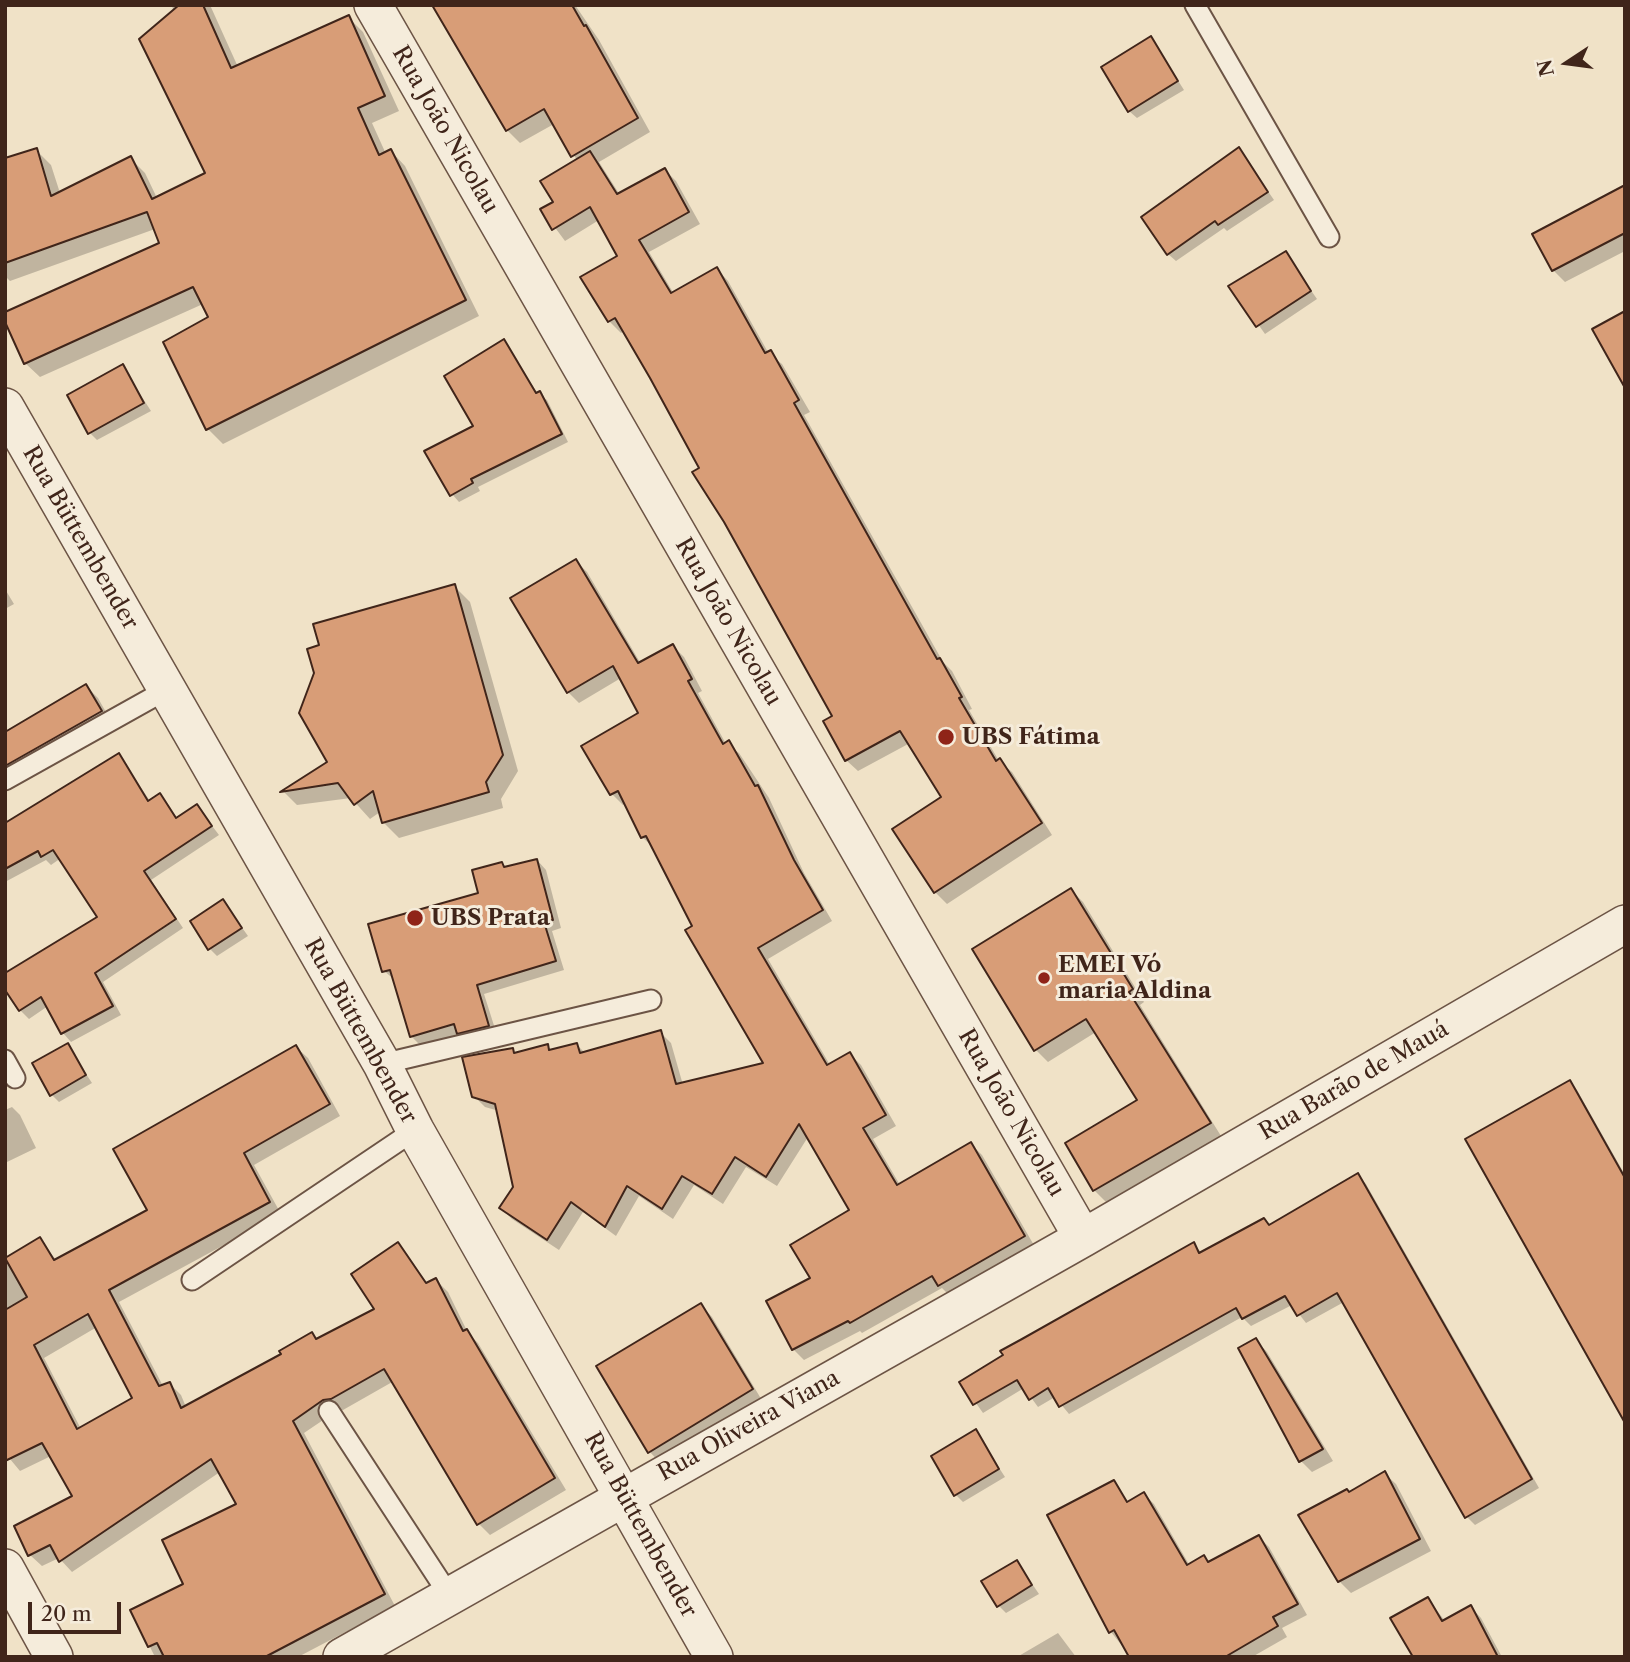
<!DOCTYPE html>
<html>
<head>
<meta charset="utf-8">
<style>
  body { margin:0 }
  #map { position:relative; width:1630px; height:1662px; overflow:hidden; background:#f0e2c7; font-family:"Libre Caslon Text",serif }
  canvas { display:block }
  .frame { position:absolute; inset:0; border:7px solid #40251a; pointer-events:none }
  .north { position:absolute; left:1532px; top:28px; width:70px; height:70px; -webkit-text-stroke:5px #f5ecdb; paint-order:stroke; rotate:257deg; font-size:19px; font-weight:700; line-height:28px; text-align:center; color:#40251a }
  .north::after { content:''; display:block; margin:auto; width:24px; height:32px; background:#40251a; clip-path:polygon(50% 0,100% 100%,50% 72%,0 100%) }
  .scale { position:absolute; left:28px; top:1602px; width:93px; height:32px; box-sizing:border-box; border:4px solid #40251a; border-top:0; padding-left:9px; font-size:21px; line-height:24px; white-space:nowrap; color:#40251a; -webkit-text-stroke:5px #f5ecdb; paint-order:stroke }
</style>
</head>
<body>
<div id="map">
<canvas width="1630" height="1662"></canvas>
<div class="frame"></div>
<div class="north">N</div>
<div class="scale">20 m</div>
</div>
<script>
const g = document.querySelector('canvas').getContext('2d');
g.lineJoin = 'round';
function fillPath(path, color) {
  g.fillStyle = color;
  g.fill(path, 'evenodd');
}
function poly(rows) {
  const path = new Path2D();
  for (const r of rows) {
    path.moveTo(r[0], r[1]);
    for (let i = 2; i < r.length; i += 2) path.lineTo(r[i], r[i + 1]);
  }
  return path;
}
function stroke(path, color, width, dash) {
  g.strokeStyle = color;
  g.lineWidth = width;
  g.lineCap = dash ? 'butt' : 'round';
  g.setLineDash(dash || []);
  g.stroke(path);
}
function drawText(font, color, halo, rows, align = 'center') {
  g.font = font + ' "Libre Caslon Text",serif';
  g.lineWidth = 6;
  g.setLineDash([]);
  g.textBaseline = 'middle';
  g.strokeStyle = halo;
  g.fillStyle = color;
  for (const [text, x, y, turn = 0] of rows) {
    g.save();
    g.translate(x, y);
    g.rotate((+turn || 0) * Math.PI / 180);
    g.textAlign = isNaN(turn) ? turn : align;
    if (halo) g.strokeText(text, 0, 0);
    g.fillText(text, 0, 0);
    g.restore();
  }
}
fillPath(poly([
  [172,5,210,5,238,67,348,17,363,32,399,111,372,123,386,154,391,151,405,166,479,316,223,444,208,429,210,318,203,304,40,377,25,363,161,244,155,229,10,281,5,276,5,160,36,150,51,165,60,193,130,158,145,173,157,198,207,173],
  [434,5,575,5,599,40,650,132,599,162,620,195,665,170,676,181,700,224,649,252,674,294,717,269,728,281,769,354,782,364,810,412,804,415,943,662,952,671,972,709,969,710,999,761,1012,772,1052,835,947,904,935,892,943,798,910,743,858,771,846,760,835,717,701,469,625,330,621,333,609,321,619,256,599,220,565,241,542,210,555,203,577,160,554,124,520,143,507,130],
  [1151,38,1184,90,1137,118,1129,111],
  [1239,149,1274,200,1227,231,1224,228,1176,261,1168,254],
  [1625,187,1625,251,1565,282,1553,270,1535,235],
  [1285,253,1317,299,1265,334,1231,286],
  [504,342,538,394,547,400,568,442,478,487,480,491,459,502,452,494],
  [122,366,151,411,97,440,90,433],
  [576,561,587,572,641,664,673,646,684,657,702,691,698,693,726,744,739,753,769,798,804,873,832,921,768,959,830,1065,850,1054,861,1065,896,1126,873,1139,900,1185,971,1144,982,1155,1035,1247,950,1296,942,1288,862,1333,860,1331,804,1360,793,1349,813,1278,851,1210,808,1137,777,1186,746,1167,723,1204,694,1185,673,1219,639,1196,616,1236,583,1212,559,1250,512,1219,501,1208,515,1187,499,1111,485,1107,474,1096,512,1050,517,1054,547,1046,553,1051,577,1045,585,1053,660,1032,671,1043,683,1085,766,1064,654,848,642,837,626,803,623,805,612,794,584,747,640,714,621,678,579,703,568,692],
  [454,586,470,602,518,771,501,799,503,808,399,838,383,822,380,812,370,819,351,798,297,805,282,790,330,763],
  [5,589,14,604,5,609],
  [86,686,98,698,112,723,5,786,5,734],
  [119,755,150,801,160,795,178,819,197,806,219,835,151,880,183,928,103,982,121,1015,71,1042,63,1033,48,1006,29,1019,20,1010,100,917,61,858,51,865,46,860,5,882,5,823],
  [537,860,546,870,561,928,552,931,564,970,484,994,497,1035,467,1042,459,1034,420,1045,411,1036,395,980,384,971,481,894,502,864,507,868],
  [1071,890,1083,902,1144,1002,1140,1005,1221,1136,1106,1202,1094,1190,1139,1100,1096,1032,1048,1062,1036,1050],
  [223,901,248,936,217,956,210,949],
  [67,1045,92,1083,59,1102,52,1095],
  [296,1047,308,1058,340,1116,254,1165,281,1214,119,1302,163,1386,170,1384,181,1395,186,1407,284,1354,312,1334,317,1340,377,1310,398,1244,428,1284,436,1280,448,1292,468,1333,478,1343,566,1490,490,1535,478,1523,394,1381,343,1410,335,1412,304,1433,395,1606,298,1657,155,1657,132,1611,185,1585,238,1504,220,1472,72,1572,59,1558,42,1566,30,1555,74,1497,51,1456,20,1471,5,1453,5,1258,39,1239,57,1261,150,1211],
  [97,1327,134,1399,81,1429,44,1358],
  [1570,1083,1577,1090,1625,1175,1625,1420],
  [12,1107,20,1115,36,1148,7,1162,5,1110],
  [1358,1176,1366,1184,1539,1488,1475,1525,1467,1517,1344,1302,1306,1323,1292,1305,1251,1326,1242,1317,1069,1414,1055,1397,1038,1407,1024,1388,983,1413,961,1382,1194,1245,1202,1253,1270,1227],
  [701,1305,712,1317,763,1402,661,1464,650,1452],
  [1256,1340,1267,1352,1333,1461,1312,1472,1301,1461],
  [975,1431,1005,1477,963,1502,956,1495],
  [1384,1473,1396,1484,1431,1551,1351,1593,1339,1581,1349,1494],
  [1114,1482,1129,1503,1144,1494,1154,1504,1190,1566,1204,1557,1209,1563,1259,1537,1269,1547,1307,1615,1282,1628,1287,1637,1252,1657,1131,1657,1111,1632],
  [1017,1562,1039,1594,1006,1613,998,1605],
  [1428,1599,1445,1621,1471,1607,1481,1618,1502,1657,1415,1657],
  [1058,1633,1076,1657,1017,1657]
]), '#0003');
const building = poly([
  [179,5,203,5,231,68,349,15,385,96,358,108,379,155,391,149,466,300,206,430,163,342,208,317,193,287,24,364,5,322,5,312,159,243,147,212,5,263,5,158,37,148,51,196,131,156,152,199,205,173,139,39,179,5],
  [432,5,572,5,584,26,586,25,638,118,571,157,544,109,506,131,432,5],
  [1151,36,1178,81,1128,112,1101,67,1151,36],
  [1239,147,1268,192,1218,225,1215,221,1167,255,1141,217,1239,147],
  [590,151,617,194,665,168,689,212,639,240,671,293,717,267,765,353,771,350,799,400,794,403,937,659,940,658,962,697,959,698,996,761,1000,758,1042,823,934,893,892,829,941,797,900,731,845,761,823,721,832,716,724,522,692,472,699,468,650,378,615,318,608,322,580,277,617,256,590,207,552,230,540,209,553,202,540,181,590,151],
  [1625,185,1625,233,1552,271,1532,234,1625,185],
  [1286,251,1311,291,1256,327,1228,286,1286,251],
  [1625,311,1625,388,1592,329,1625,311],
  [504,339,536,393,540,391,562,434,471,479,473,483,450,496,424,451,473,426,444,376,504,339],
  [123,364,144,403,88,434,67,395,123,364],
  [576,559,638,663,673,644,692,679,688,681,723,744,729,740,755,786,758,785,794,860,823,910,758,948,827,1065,850,1052,886,1115,863,1128,897,1185,971,1142,1025,1236,938,1286,932,1276,850,1323,848,1321,792,1350,766,1301,810,1278,790,1245,849,1210,799,1124,766,1177,735,1157,712,1194,682,1176,662,1209,627,1186,605,1227,571,1202,547,1240,499,1208,513,1187,495,1104,472,1097,462,1057,513,1048,514,1053,548,1044,549,1050,577,1043,580,1053,661,1030,676,1084,763,1063,685,930,692,926,646,836,641,838,618,791,610,795,581,746,638,713,613,666,567,693,510,598,576,559],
  [455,584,503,755,486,782,489,792,382,823,373,791,354,805,338,783,280,792,327,762,299,713,314,673,307,649,319,645,313,624,455,584],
  [86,684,102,711,5,766,5,732,86,684],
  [119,753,148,801,160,793,176,818,197,804,212,826,144,871,176,919,95,973,113,1006,61,1034,41,997,19,1011,5,990,5,973,97,917,53,850,41,857,38,851,5,869,5,823,119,753],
  [537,859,553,920,544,922,556,961,477,985,489,1026,457,1034,454,1024,410,1037,390,970,382,972,368,924,478,893,472,870,502,862,504,867,537,859],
  [1071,888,1133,989,1129,992,1211,1123,1093,1191,1065,1143,1137,1100,1086,1019,1034,1051,972,949,1071,888],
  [223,899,242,928,208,950,190,921,223,899],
  [68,1043,86,1075,50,1096,32,1063,68,1043],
  [296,1045,330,1104,244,1153,270,1202,109,1290,159,1386,170,1382,181,1408,281,1354,279,1351,312,1332,316,1339,374,1309,351,1274,398,1242,426,1283,436,1278,463,1331,467,1329,555,1478,477,1525,384,1369,331,1399,323,1400,293,1421,385,1594,265,1657,164,1657,157,1643,148,1647,130,1610,183,1584,162,1540,236,1504,211,1459,59,1562,50,1545,28,1556,14,1526,72,1496,42,1443,5,1461,5,1310,27,1297,5,1258,40,1237,54,1260,147,1210,113,1149,296,1045],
  [88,1314,132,1398,77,1429,34,1345,88,1314],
  [1570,1080,1625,1178,1625,1423,1465,1139,1570,1080],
  [1358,1173,1532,1479,1465,1518,1337,1293,1297,1316,1285,1296,1242,1319,1236,1308,1059,1407,1048,1388,1029,1400,1017,1380,973,1405,959,1382,1003,1355,1000,1351,1022,1339,1194,1242,1199,1253,1264,1218,1269,1225,1358,1173],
  [701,1303,753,1389,648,1453,596,1366,701,1303],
  [1256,1338,1323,1449,1299,1462,1238,1348,1256,1338],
  [976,1429,999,1469,954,1496,931,1456,976,1429],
  [1385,1471,1420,1539,1338,1582,1298,1515,1347,1489,1349,1492,1385,1471],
  [1114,1480,1127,1502,1144,1492,1187,1565,1204,1555,1208,1562,1259,1535,1298,1604,1273,1617,1278,1626,1225,1657,1129,1657,1114,1630,1109,1633,1047,1515,1114,1480],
  [1017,1560,1032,1585,997,1607,981,1581,1017,1560],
  [1428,1597,1442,1621,1471,1605,1498,1657,1413,1657,1390,1618,1428,1597]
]);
fillPath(building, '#d89d77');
stroke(building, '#40251a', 2);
const service = poly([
  [1195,5,1329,237],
  [5,780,166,690],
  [5,1060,15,1078],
  [382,1064,651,1000],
  [192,1280,415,1130],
  [329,1411,449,1595]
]);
const minor = poly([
  [373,5,1083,1238],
  [5,407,382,1064,415,1130,714,1657],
  [5,1568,54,1657],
  [342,1657,1083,1238,1625,924]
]);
stroke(service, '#6c5445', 23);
stroke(minor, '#6c5445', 40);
stroke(service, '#f5ecdb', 19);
stroke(minor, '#f5ecdb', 37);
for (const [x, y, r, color] of [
  [946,737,9,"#8f2418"],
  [415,918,9,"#8f2418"],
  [1044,978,7,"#8f2418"]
]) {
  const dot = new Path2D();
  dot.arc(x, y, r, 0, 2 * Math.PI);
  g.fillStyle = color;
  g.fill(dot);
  stroke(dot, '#f5ecdb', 2.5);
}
drawText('23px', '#40251a', '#f5ecdb', [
  ["Rua João Nicolau",445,130,60],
  ["Rua Büttembender",80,538,60],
  ["Rua João Nicolau",728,622,60],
  ["Rua Büttembender",360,1031,61],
  ["Rua Barão de Mauá",1354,1081,-30],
  ["Rua João Nicolau",1011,1113,60],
  ["Rua Oliveira Viana",749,1426,-29],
  ["Rua Büttembender",640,1525,61]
]);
drawText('bold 23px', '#40251a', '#f5ecdb', [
  ["UBS Fátima",962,737],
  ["UBS Prata",431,918],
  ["EMEI Vó",1058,965],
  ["maria Aldina",1058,991]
], 'left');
</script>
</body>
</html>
